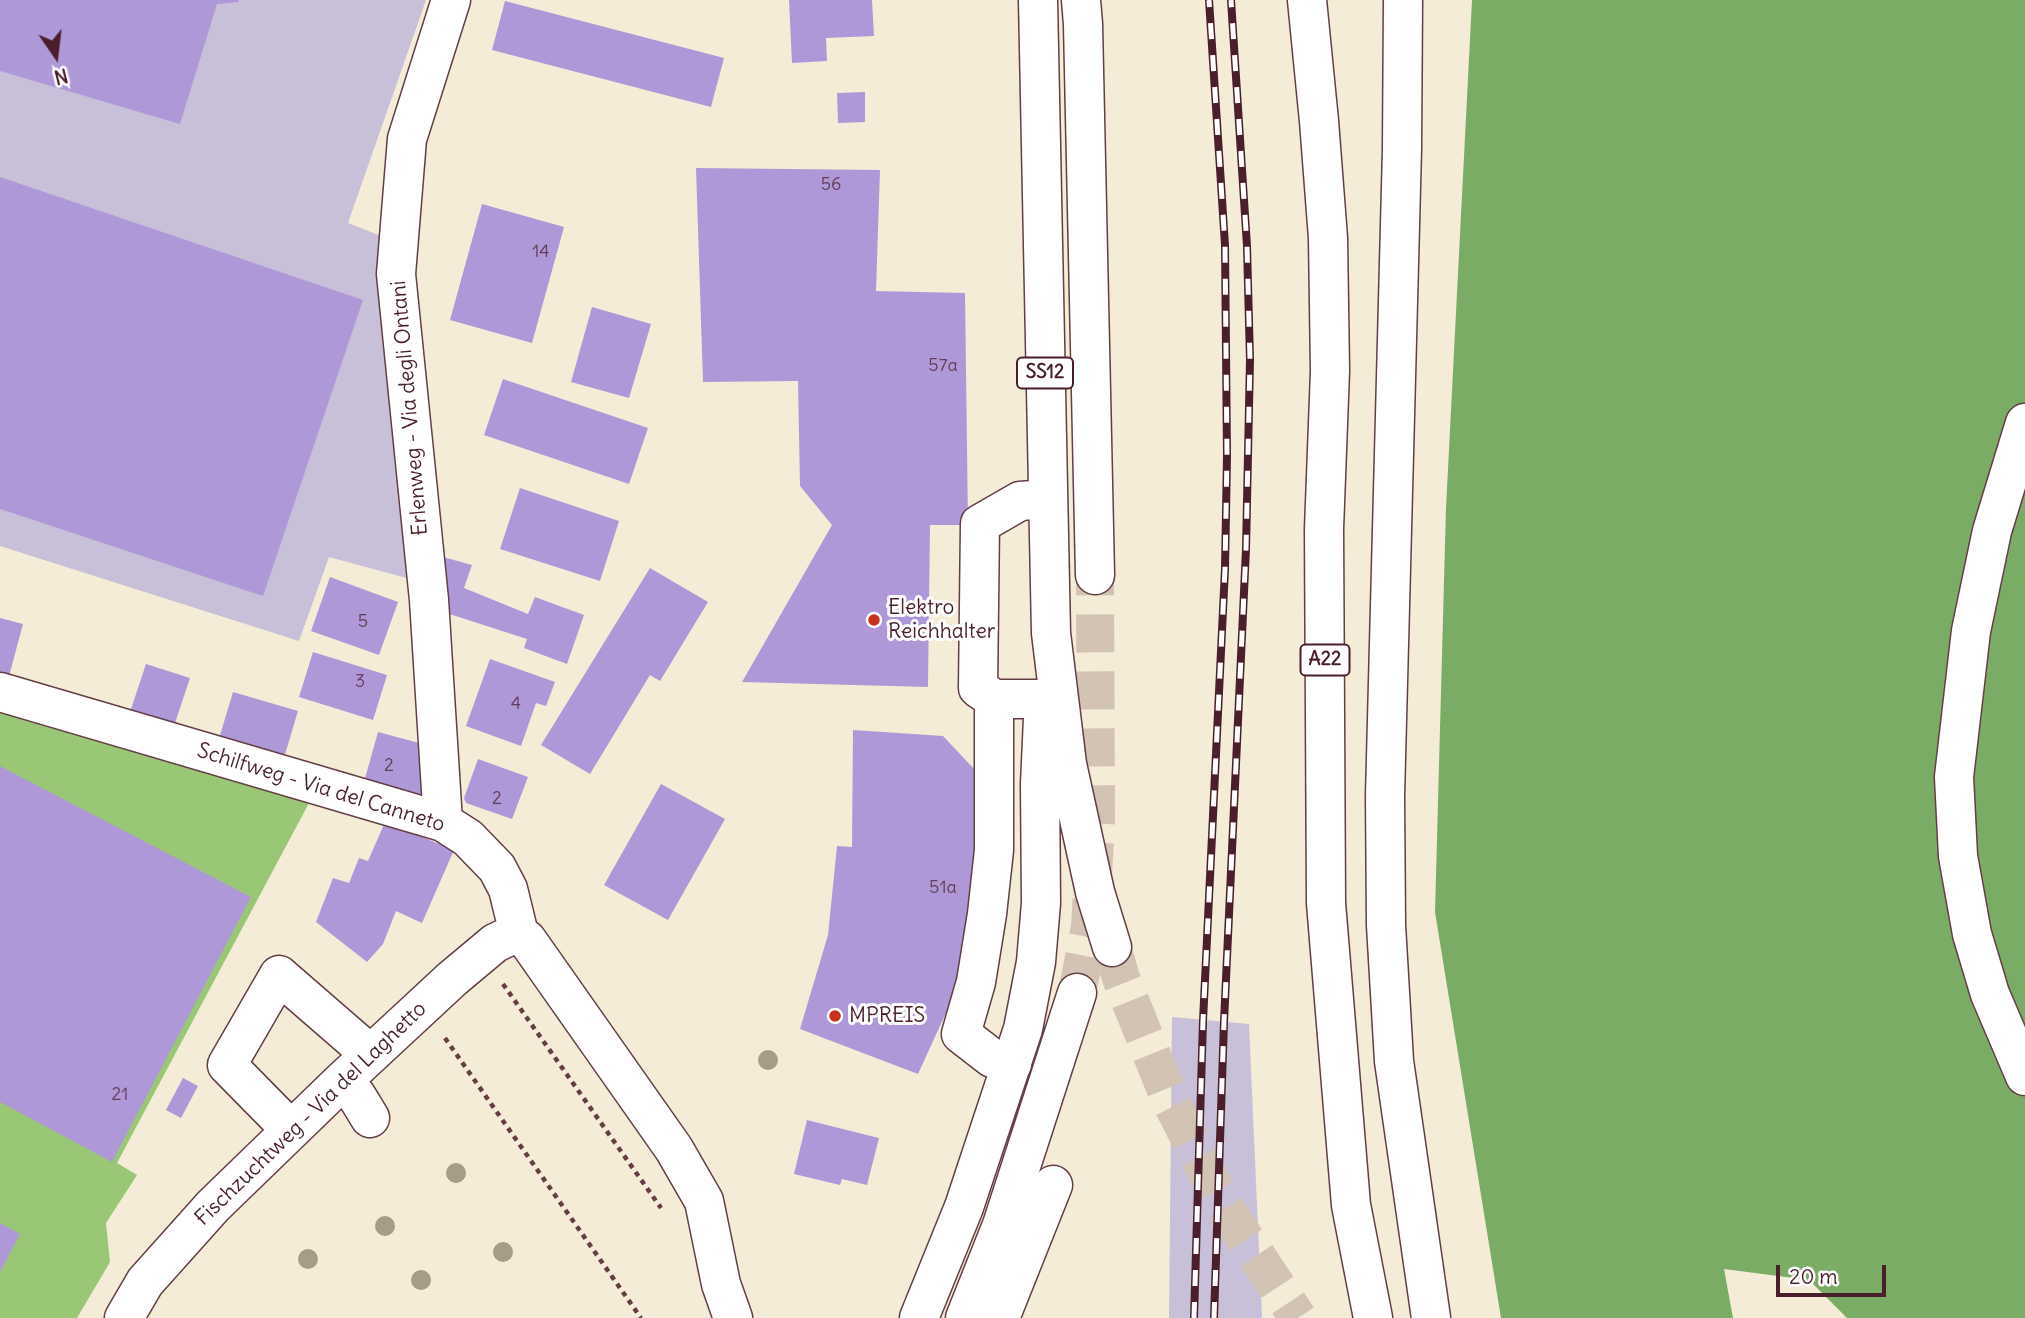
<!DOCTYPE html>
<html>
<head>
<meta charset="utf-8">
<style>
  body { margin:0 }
  #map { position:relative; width:2025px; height:1318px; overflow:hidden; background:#f4ecd7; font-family:Delius,sans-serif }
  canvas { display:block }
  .north { position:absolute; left:21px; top:21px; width:70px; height:70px; -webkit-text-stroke:5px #fff; paint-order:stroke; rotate:166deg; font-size:19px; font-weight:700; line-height:28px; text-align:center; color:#4a1f2b }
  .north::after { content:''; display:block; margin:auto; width:24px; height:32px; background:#4a1f2b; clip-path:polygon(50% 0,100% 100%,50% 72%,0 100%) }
  .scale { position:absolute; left:1776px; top:1265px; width:110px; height:32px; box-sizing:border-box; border:4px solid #4a1f2b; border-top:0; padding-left:9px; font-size:21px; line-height:24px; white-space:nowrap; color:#4a1f2b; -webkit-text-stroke:5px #fff; paint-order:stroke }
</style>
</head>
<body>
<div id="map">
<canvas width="2025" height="1318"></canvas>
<div class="north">N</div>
<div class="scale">20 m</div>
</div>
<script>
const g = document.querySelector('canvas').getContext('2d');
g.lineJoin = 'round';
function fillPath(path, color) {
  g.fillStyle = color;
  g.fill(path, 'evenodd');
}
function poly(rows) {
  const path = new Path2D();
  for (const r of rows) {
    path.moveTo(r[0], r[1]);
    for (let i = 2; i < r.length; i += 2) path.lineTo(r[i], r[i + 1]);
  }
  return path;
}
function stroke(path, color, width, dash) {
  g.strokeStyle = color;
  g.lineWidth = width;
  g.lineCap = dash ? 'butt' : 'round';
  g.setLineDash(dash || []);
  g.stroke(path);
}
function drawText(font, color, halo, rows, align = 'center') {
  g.font = font + ' Delius,sans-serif';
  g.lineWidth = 6;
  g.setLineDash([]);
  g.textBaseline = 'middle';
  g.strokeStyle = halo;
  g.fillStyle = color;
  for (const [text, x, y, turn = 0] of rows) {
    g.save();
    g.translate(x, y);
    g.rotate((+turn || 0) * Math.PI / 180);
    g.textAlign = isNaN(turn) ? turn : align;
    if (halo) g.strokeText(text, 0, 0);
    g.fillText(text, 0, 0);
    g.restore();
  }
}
fillPath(poly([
  [0,0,426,0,348,223,381,236,410,579,329,557,299,641,0,546],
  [1172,1017,1249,1024,1262,1318,1169,1318]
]), '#c7c0d8');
fillPath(poly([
  [0,712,309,803,117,1163,137,1175,106,1223,110,1262,77,1318,0,1318]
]), '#99c775');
fillPath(poly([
  [1472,0,2025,0,2025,1318,1847,1318,1809,1280,1724,1269,1733,1318,1501,1318,1435,912,1446,508]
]), '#7aac66');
fillPath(poly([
  [0,0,239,0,239,2,217,4,180,124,0,71],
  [789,0,872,0,874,36,826,38,827,61,792,63],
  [505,1,724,58,711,107,492,50],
  [865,92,865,122,838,123,837,93],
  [696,168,880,170,876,291,965,293,968,525,930,525,928,687,742,682,832,525,800,486,798,381,703,382],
  [0,177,363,300,263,596,0,509],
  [482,204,564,227,532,343,450,320],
  [592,307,651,324,629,398,571,382],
  [503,379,648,428,629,484,484,435],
  [520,488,619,521,600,581,500,549],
  [443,557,472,565,464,588,528,614,535,597,584,615,567,664,524,648,527,639,434,609],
  [650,568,708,602,660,681,650,675,590,774,541,745],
  [330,577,398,602,379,655,311,631],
  [0,618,23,624,8,680,0,678],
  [313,652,387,675,373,720,299,697],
  [490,659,555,682,546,706,536,703,521,746,466,726],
  [146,664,190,678,174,726,130,712],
  [233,692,298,711,283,761,218,742],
  [853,730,943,736,976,771,978,845,961,980,918,1074,800,1029,828,935,837,846,852,847],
  [378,732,434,747,420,797,364,782],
  [478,759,528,777,512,819,466,803,464,798],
  [0,766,251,897,112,1162,0,1102],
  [661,784,725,819,668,920,604,885],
  [385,822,454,850,422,923,396,911,383,944,367,962,316,922,333,878,349,883,359,858,368,861],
  [183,1078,198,1086,181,1118,166,1110],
  [807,1120,879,1138,867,1185,842,1179,840,1185,794,1174],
  [0,1223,20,1234,0,1272]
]), '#af98d7');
stroke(poly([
  [1112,947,1121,978,1170,1100,1225,1208,1298,1318],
  [1077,993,1090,927,1096,821,1095,575]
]), '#d2c3b5', 38, [38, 19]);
const minor = poly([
  [2025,423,1992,531,1971,631,1954,777,1958,856,1972,934,1990,994,2025,1076],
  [0,692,443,822,468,838,497,868,508,889,519,934,527,940,674,1149,704,1201,721,1284,733,1318],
  [994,699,994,850,987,914,976,982,961,1034,992,1058,1012,1064],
  [1044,699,994,699,978,688,980,524,1020,501,1047,499],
  [443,822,429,600,396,274,407,139,451,0],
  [341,1082,356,1095,370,1118],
  [291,1130,227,1065,279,975,370,1054],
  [124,1318,145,1282,213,1206,341,1082,452,979,495,943,514,934,519,934],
  [1000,1318,1053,1185]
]);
const major = poly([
  [1038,0,1051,633,1067,764,1095,892,1112,947],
  [1081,0,1083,24,1095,575],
  [919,1318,964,1207,1023,1029,1036,962,1041,903,1040,784,1043,718],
  [965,1318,1002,1225,1077,993]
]);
const highway = poly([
  [1307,0,1319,121,1328,238,1330,371,1324,529,1326,903,1351,1205,1373,1318],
  [1403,0,1402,149,1385,796,1386,925,1394,1061,1431,1318]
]);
stroke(minor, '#643e45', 41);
stroke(major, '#643e45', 41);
stroke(highway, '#643e45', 41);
stroke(poly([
  [503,984,661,1208],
  [445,1038,641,1318]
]), '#643e45', 4.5, [5, 5]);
stroke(minor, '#fff', 38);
stroke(major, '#fff', 38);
stroke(highway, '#fff', 38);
const rail = poly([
  [1194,1318,1203,1021,1225,569,1227,456,1225,245,1209,0],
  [1214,1318,1224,1022,1246,549,1250,360,1247,246,1231,0]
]);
stroke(rail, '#4a1f2b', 8);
stroke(rail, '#fff', 5, [16]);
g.fillStyle = '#a69c87';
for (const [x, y] of [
  [768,1060],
  [456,1173],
  [385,1226],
  [503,1252],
  [308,1259],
  [421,1280]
]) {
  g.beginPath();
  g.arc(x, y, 10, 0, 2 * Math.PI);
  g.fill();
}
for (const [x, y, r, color] of [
  [874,620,7,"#c8321e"],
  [835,1016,7,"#c8321e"]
]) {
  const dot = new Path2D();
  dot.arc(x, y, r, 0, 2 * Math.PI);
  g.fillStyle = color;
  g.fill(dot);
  stroke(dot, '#fff', 2.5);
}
drawText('18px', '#633d56', null, [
  ["56",831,185],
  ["14",541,252],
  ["57a",943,366],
  ["5",363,622],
  ["3",360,682],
  ["4",516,704],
  ["2",389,766],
  ["2",497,799],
  ["51a",943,888],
  ["21",120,1095]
]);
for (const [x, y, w] of [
  [1045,373,56],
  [1325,660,49]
]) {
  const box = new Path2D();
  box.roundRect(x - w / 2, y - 15.5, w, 31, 5);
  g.fillStyle = '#fff';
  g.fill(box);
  stroke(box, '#4a1f2b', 2);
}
drawText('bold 19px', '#4a1f2b', null, [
  ["SS12",1045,373],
  ["A22",1325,660]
]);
drawText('21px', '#4a1f2b', '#fff', [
  ["Erlenweg - Via degli Ontani",410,408,-95],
  ["Schilfweg - Via del Canneto",321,788,17],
  ["Fischzuchtweg - Via del Laghetto",311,1114,-44]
]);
drawText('21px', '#4a1f2b', '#fff', [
  ["Elektro",888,608],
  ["Reichhalter",888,632],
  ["MPREIS",849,1016]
], 'left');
</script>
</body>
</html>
